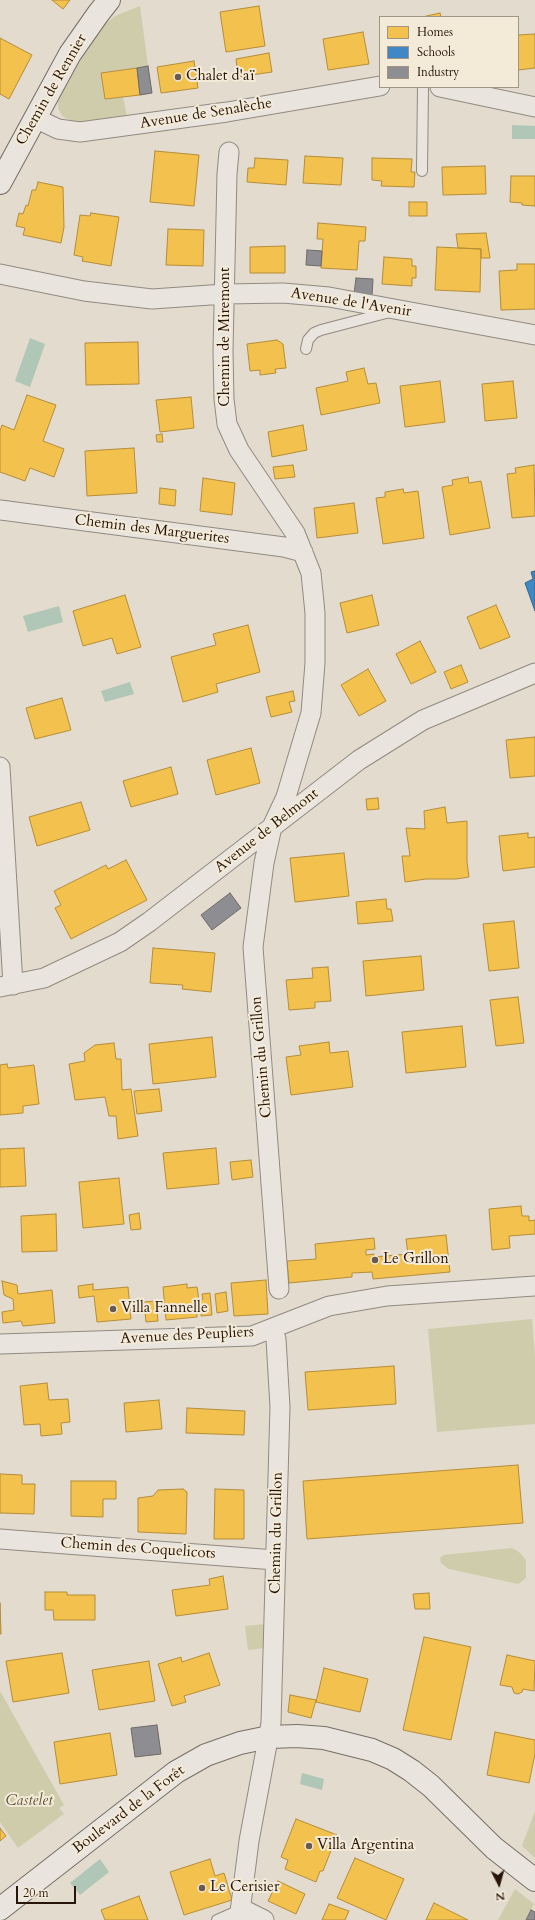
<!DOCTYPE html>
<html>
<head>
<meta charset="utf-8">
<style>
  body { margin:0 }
  #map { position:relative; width:535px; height:1920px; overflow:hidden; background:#e3dbcd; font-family:Cardo,serif }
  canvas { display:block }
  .legend { position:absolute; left:379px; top:16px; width:140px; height:72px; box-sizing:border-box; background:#f3ead8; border:1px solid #a19585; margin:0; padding:5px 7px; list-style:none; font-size:12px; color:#271509 }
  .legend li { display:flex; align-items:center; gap:8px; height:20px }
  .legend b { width:20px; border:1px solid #a19585 }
  .north { position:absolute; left:479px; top:1864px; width:40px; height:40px; -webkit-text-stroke:3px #f3ead8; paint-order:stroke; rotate:174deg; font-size:11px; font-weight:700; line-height:16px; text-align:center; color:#271509 }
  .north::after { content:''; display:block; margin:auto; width:14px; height:18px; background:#271509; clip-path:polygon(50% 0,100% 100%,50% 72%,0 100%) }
  .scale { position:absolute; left:16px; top:1886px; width:60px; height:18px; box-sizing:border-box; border:2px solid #271509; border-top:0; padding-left:5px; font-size:12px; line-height:14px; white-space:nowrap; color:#271509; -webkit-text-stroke:3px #f3ead8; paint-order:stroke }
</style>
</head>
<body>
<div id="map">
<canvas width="535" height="1920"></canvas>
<ul class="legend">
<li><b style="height:11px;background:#f2c14e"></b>Homes</li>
<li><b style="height:11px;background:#3f88c5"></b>Schools</li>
<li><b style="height:11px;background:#8d8d92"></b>Industry</li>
</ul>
<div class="north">N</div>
<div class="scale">20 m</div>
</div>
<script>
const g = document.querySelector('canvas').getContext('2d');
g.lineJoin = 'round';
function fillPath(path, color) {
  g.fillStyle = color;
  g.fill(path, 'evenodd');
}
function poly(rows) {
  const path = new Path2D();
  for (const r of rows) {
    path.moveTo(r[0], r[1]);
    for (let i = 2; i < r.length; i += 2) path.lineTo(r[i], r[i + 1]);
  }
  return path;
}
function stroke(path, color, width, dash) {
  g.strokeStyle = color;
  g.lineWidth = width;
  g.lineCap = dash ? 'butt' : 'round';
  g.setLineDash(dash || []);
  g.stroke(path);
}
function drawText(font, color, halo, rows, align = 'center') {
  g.font = font + ' Cardo,serif';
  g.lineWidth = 4;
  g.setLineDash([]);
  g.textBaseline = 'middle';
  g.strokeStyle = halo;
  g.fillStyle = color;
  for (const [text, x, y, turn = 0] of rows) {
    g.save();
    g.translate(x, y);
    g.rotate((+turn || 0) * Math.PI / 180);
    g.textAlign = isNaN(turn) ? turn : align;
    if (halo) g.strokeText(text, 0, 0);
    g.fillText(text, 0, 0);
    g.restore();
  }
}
fillPath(poly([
  [140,6,148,66,101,73,105,99,123,97,127,116,80,123,73,122,62,116,58,108,58,99,95,35,102,26,115,16],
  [532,1319,535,1356,535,1424,437,1432,428,1329],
  [512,1548,519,1552,526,1560,526,1578,518,1584,449,1569,441,1563,440,1558,443,1555],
  [265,1624,264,1648,248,1650,245,1626],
  [0,1691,64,1805,59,1808,64,1814,18,1848,0,1822],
  [535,1811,535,1858,522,1846],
  [515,1889,534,1904,531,1910,535,1912,535,1920,498,1920]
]), '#cfccab');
fillPath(poly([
  [512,125,535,126,535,139,512,139],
  [30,338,45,344,30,387,15,381],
  [59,606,63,622,28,632,23,616],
  [130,682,134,694,105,702,101,691],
  [302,1773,324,1779,322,1790,300,1784],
  [100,1859,109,1872,80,1895,70,1883]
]), '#b0c6b7');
const homes = poly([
  [52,0,70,0,63,9,52,0],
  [259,6,265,46,226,52,220,12,259,6],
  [440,13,441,17,422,17,440,13],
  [363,32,369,64,328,70,323,39,363,32],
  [535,34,535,68,518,70,518,35,535,34],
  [0,38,32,55,9,99,0,94,0,38],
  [269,53,272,72,238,77,236,59,269,53],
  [194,61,198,88,161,93,157,67,194,61],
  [137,68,140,95,105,99,101,73,137,68],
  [155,151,199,155,194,206,150,202,155,151],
  [305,156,343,158,341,185,303,183,305,156],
  [255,158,288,160,286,185,247,182,248,168,254,168,255,158],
  [372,158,412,159,411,172,415,172,414,187,381,186,382,181,372,180,372,158],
  [485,166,486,194,443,195,442,167,485,166],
  [511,176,535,176,535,206,522,205,522,203,510,202,511,176],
  [38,182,63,187,64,227,61,243,23,235,25,228,16,226,19,213,23,214,26,205,28,206,32,190,36,190,38,182],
  [409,202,427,202,427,216,409,216,409,202],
  [91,213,119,217,111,266,82,261,83,257,74,255,80,215,90,216,91,213],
  [318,223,366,227,365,241,359,241,357,270,321,268,323,239,317,239,318,223],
  [168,229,204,230,203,266,166,265,168,229],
  [486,233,490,258,481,258,481,249,458,248,456,234,486,233],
  [285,246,285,273,250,273,250,247,285,246],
  [437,247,481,249,480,292,435,290,437,247],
  [384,257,412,259,412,266,416,266,416,278,412,278,412,286,382,284,384,257],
  [517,264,535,264,535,309,501,310,499,271,517,270,517,264],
  [277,340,283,344,286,368,275,369,276,373,260,375,260,370,250,371,247,344,277,340],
  [138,342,139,384,86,385,85,343,138,342],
  [364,368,368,384,376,383,380,403,321,415,316,388,348,381,346,372,364,368],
  [440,381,445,422,405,427,400,386,440,381],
  [513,381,517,418,485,421,482,384,513,381],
  [27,395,56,405,43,441,64,449,54,477,30,468,25,481,0,472,0,431,2,425,14,430,27,395],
  [191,397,194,428,160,432,156,400,191,397],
  [303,425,307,450,272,457,268,432,303,425],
  [162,434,163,442,157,442,156,435,162,434],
  [134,448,137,493,87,496,85,451,134,448],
  [293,465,295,477,275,479,273,467,293,465],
  [534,465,535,516,512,518,507,474,516,473,515,468,534,465],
  [468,477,469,483,481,481,490,528,450,535,442,487,453,485,452,480,468,477],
  [203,478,235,483,232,515,200,511,203,478],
  [160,488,176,490,175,506,159,504,160,488],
  [403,489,404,493,418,491,424,538,383,544,376,498,385,497,385,492,403,489],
  [354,503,358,533,317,538,314,508,354,503],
  [125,595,141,647,117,654,112,638,83,646,73,611,125,595],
  [372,595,379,625,347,633,340,603,372,595],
  [496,605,510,637,480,649,467,617,496,605],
  [248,625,260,672,216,684,218,692,183,702,171,657,216,645,213,634,248,625],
  [420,641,436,672,411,684,396,654,420,641],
  [461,665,468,682,451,689,444,672,461,665],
  [368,669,386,701,359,716,341,685,368,669],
  [293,691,295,701,289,702,292,712,271,717,266,697,293,691],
  [62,698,71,730,35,739,26,708,62,698],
  [535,737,535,776,510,778,506,740,535,737],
  [251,748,260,783,216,795,207,760,251,748],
  [171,767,178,794,131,807,123,781,171,767],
  [378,798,379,809,367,810,366,799,378,798],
  [81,802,90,830,37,846,29,817,81,802],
  [445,807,447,823,467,821,467,862,469,877,456,879,426,879,405,882,402,856,410,856,406,828,425,829,424,811,445,807],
  [528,833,528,838,535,837,535,867,503,871,499,836,528,833],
  [344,853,349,896,295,902,290,858,344,853],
  [126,860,147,900,71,939,55,908,61,905,54,891,106,865,108,869,126,860],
  [386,899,387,909,391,909,393,921,358,924,356,902,386,899],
  [514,921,519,968,489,971,483,924,514,921],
  [153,948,215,953,211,992,182,989,183,985,150,983,153,948],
  [421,956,424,990,366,996,363,961,421,956],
  [328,967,331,1001,315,1002,315,1008,289,1010,286,980,313,978,312,968,328,967],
  [518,997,524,1043,496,1046,490,1000,518,997],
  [462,1026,466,1067,406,1073,402,1032,462,1026],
  [212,1037,216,1077,153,1084,149,1044,212,1037],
  [329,1042,330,1053,348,1051,353,1087,291,1095,286,1057,301,1055,299,1046,329,1042],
  [114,1043,116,1059,121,1059,122,1090,131,1089,138,1136,118,1139,116,1116,109,1116,105,1097,75,1100,69,1064,85,1061,84,1053,95,1045,114,1043],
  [7,1064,8,1068,34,1065,39,1104,23,1106,23,1113,0,1115,0,1065,7,1064],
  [159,1089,162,1111,137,1114,134,1091,159,1089],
  [24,1148,26,1186,0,1187,0,1149,24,1148],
  [216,1148,219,1184,167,1189,163,1153,216,1148],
  [251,1160,253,1177,232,1180,230,1162,251,1160],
  [119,1178,124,1224,83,1228,79,1182,119,1178],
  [521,1206,522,1216,529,1216,529,1221,535,1220,535,1234,509,1236,510,1248,492,1250,489,1209,521,1206],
  [139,1213,141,1229,131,1230,129,1215,139,1213],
  [56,1214,57,1251,22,1252,21,1216,56,1214],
  [446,1235,450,1272,373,1279,372,1272,352,1273,352,1277,289,1283,287,1261,316,1259,315,1244,374,1238,375,1249,366,1250,366,1255,374,1254,374,1257,408,1254,406,1239,446,1235],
  [266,1280,268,1314,234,1316,231,1283,266,1280],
  [2,1281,17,1285,18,1294,52,1290,55,1323,23,1326,21,1321,3,1323,2,1312,14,1310,13,1299,4,1295,2,1281],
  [93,1284,93,1290,128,1287,131,1319,97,1322,94,1296,79,1298,78,1286,93,1284],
  [187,1284,187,1288,197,1287,199,1300,203,1299,202,1294,210,1293,212,1315,201,1316,201,1310,197,1310,197,1317,166,1320,163,1287,187,1284],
  [226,1292,228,1311,217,1313,215,1294,226,1292],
  [156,1301,158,1321,146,1322,144,1302,156,1301],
  [394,1366,396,1404,308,1410,305,1372,394,1366],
  [47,1383,49,1400,68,1399,70,1422,61,1423,62,1434,41,1436,40,1424,24,1425,20,1386,47,1383],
  [159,1400,162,1429,126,1432,124,1403,159,1400],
  [187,1408,245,1411,244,1435,186,1433,187,1408],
  [518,1465,523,1523,307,1539,303,1481,518,1465],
  [0,1474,22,1475,22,1484,35,1484,34,1514,0,1513,0,1474],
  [71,1481,116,1481,116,1499,103,1499,103,1517,71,1516,71,1481],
  [183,1489,187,1492,186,1534,138,1532,138,1498,153,1496,158,1490,183,1489],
  [215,1489,244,1490,244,1539,214,1539,215,1489],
  [223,1576,228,1609,176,1616,172,1590,210,1585,209,1579,223,1576],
  [45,1592,67,1592,67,1595,95,1595,95,1620,54,1620,53,1610,45,1610,45,1592],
  [429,1593,430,1609,415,1609,413,1594,429,1593],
  [0,1603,1,1634,0,1634,0,1603],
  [424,1637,471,1647,451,1740,403,1730,424,1637],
  [62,1653,69,1693,13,1702,6,1661,62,1653],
  [209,1653,220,1685,184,1696,186,1702,172,1706,158,1664,181,1657,182,1662,209,1653],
  [507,1655,535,1661,534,1691,523,1689,522,1692,518,1694,514,1693,512,1687,500,1685,507,1655],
  [149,1661,155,1701,99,1710,92,1670,149,1661],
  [324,1668,368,1679,360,1712,316,1702,324,1668],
  [290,1695,316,1700,311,1718,288,1712,290,1695],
  [495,1732,535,1740,535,1754,529,1783,487,1775,495,1732],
  [110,1733,117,1775,60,1784,54,1742,110,1733],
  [296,1819,337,1835,323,1871,320,1871,316,1882,285,1869,288,1860,281,1857,296,1819],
  [0,1828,6,1836,0,1841,0,1828],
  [355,1858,404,1879,386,1920,337,1898,355,1858],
  [210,1859,215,1876,224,1873,232,1900,184,1915,170,1872,210,1859],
  [278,1881,305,1894,296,1914,268,1901,278,1881],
  [139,1896,148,1920,105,1920,101,1910,139,1896],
  [434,1903,468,1920,426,1920,434,1903],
  [329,1904,349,1911,345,1920,322,1920,329,1904]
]);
fillPath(homes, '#f2c14e');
stroke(homes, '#b58d39', 1);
const schools = poly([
  [535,571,535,611,525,583,533,579,531,572,535,571]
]);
fillPath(schools, '#3f88c5');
stroke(schools, '#38668d', 1);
const industry = poly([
  [148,66,152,93,140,95,137,68,148,66],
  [307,250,322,251,321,266,306,265,307,250],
  [356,278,373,279,372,296,354,294,356,278],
  [230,893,241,908,212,930,201,915,230,893],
  [157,1725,161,1754,135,1757,131,1728,157,1725],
  [531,1910,535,1912,535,1920,526,1920,531,1910]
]);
fillPath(industry, '#8d8d92');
stroke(industry, '#6e6969', 1);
const lane = poly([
  [422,171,423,87],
  [306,349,308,340,314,333,321,330,390,312],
  [217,1920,242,1909]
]);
const street = poly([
  [440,87,535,107],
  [35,118,58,129,80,132,227,112,380,86],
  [229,152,227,174,223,351,224,399,227,424,239,450,295,533,311,573,315,613,315,663,311,713,286,797,272,827,264,863,253,947,279,1289],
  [0,274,84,291,152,299,225,294,283,293,329,297,535,335],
  [0,510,284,547,303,552],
  [0,767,13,985],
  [0,987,44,978,120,942,149,922,359,760,423,720,535,673],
  [0,1344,252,1336,329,1306,387,1296,535,1286],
  [0,1539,275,1560],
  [242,1909,264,1920],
  [239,1920,249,1841,271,1723,280,1407,276,1339,272,1329]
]);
const secondary = poly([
  [0,183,70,54,98,14,109,0],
  [0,1909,176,1772,206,1755,240,1743,269,1737,297,1736,324,1738,372,1750,393,1759,412,1771,431,1786,494,1848,535,1880]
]);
stroke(lane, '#918a81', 12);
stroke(street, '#918a81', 21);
stroke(secondary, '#766f67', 24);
stroke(lane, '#e9e5de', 10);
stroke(street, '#e9e5de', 19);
stroke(secondary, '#e9e5de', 22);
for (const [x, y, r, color] of [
  [178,77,4,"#695a4e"],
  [375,1260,4,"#695a4e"],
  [113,1309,4,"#695a4e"],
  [309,1846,4,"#695a4e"],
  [202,1888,4,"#695a4e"]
]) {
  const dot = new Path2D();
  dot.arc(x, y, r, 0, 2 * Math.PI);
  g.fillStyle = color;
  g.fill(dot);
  stroke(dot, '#f3ead8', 1.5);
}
drawText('15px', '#271509', '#f3ead8', [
  ["Chalet d'aï",186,77],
  ["Le Grillon",383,1260],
  ["Villa Fannelle",121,1309],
  ["Villa Argentina",317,1846],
  ["Le Cerisier",210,1888]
], 'left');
drawText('15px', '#271509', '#f3ead8', [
  ["Chemin de Rennier",52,90,-60],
  ["Avenue de Senalèche",206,114,-9],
  ["Avenue de l'Avenir",351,303,9],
  ["Chemin de Miremont",226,337,-90],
  ["Chemin des Marguerites",152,530,7],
  ["Avenue de Belmont",267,831,-38],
  ["Chemin du Grillon",262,1057,-95],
  ["Avenue des Peupliers",187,1336,-3],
  ["Chemin du Grillon",277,1533,-89],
  ["Chemin des Coquelicots",138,1549,4],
  ["Boulevard de la Forêt",129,1810,-37]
]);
drawText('italic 15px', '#5c5138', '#f3ead8', [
  ["Castelet",29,1802]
]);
</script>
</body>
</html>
